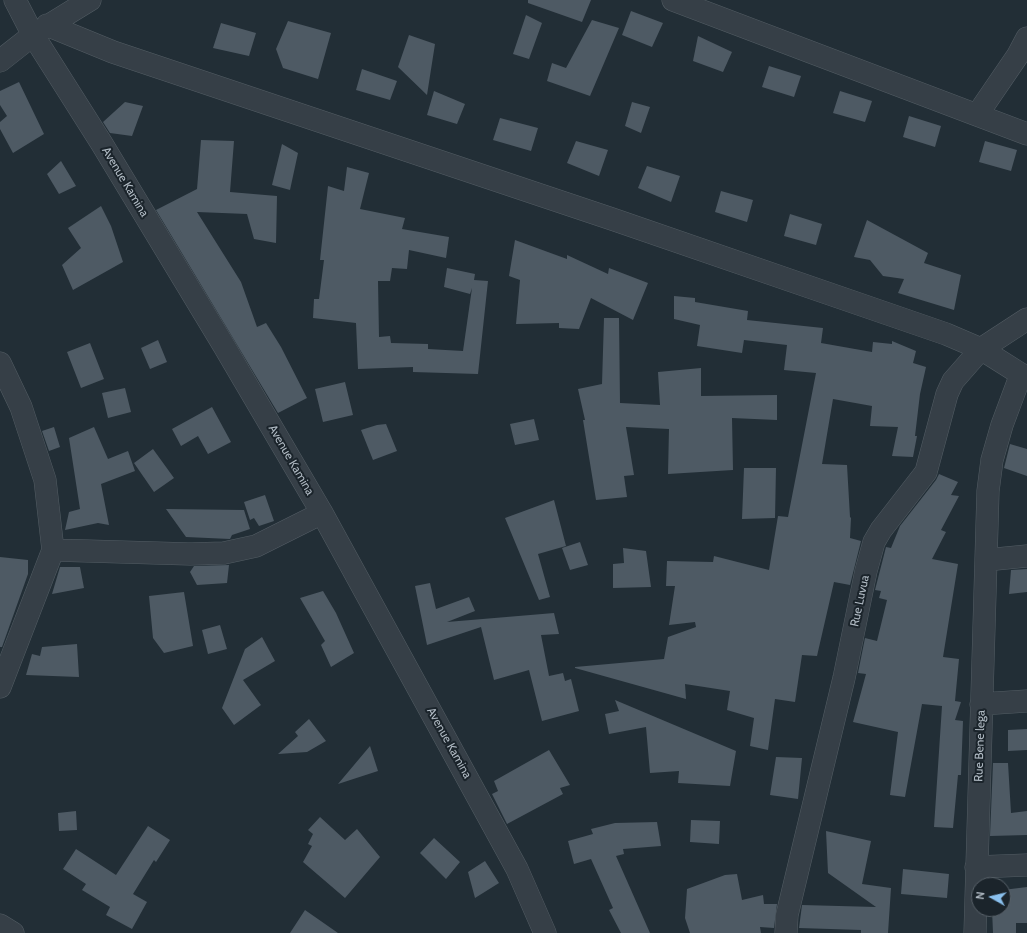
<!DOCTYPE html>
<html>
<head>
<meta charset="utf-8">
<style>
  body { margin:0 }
  #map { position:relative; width:1027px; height:933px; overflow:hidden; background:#222e36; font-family:Cabin,sans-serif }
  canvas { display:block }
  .north { position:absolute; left:971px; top:877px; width:40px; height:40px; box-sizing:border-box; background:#1b242b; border:1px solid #576068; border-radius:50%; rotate:278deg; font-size:11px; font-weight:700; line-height:16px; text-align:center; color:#b0bac3 }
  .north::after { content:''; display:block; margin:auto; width:14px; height:18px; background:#8ac0ee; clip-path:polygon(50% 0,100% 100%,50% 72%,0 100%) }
</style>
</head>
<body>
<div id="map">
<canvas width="1027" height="933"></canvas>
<div class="north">N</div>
</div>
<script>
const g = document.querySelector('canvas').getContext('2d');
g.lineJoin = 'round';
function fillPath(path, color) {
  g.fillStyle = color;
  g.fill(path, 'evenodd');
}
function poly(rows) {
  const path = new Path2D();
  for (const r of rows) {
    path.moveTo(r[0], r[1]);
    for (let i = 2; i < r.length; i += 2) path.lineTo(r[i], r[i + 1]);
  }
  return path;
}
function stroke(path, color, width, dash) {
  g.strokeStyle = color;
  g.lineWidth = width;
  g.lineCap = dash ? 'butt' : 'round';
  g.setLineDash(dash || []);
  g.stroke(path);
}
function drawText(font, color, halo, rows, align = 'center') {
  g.font = font + ' Cabin,sans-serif';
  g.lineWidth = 4;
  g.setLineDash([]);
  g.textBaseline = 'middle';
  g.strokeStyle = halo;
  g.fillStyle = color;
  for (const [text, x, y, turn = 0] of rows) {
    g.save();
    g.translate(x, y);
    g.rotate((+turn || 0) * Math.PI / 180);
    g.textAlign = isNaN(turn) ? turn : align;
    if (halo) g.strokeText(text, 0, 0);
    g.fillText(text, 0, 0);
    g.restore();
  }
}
fillPath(poly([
  [528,0,591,0,582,22,528,3],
  [631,11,663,23,652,47,622,35],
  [526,15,542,23,529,59,513,54],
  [592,20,619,28,590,96,547,81,552,63,566,68],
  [288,21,331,33,318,79,283,68,276,49],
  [221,23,256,33,249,56,213,48],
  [409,35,435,44,427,95,398,67],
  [698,36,732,52,723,72,693,61],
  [769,66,801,76,794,97,762,87],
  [362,69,397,81,390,100,356,90],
  [19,82,44,134,13,153,0,129,0,122,7,116,0,105,0,91],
  [434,91,465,104,457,124,427,115],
  [840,91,872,101,865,122,833,113],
  [125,102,143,106,132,136,110,133,103,122],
  [632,102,650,107,641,133,625,126],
  [909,116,941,126,935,147,903,137],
  [500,118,538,128,531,151,493,140],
  [201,140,234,141,230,192,277,196,276,243,254,239,247,214,197,212,241,282,257,327,266,323,281,347,307,398,278,413,156,210,197,189],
  [576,141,608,150,599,176,567,163],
  [985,141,1017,150,1011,171,979,162],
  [282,144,298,153,290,190,272,185],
  [61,161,76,186,59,194,47,174],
  [647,166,680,176,671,202,638,188],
  [347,167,369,173,360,209,405,218,402,229,449,237,446,258,409,250,407,269,392,268,390,281,378,281,379,337,390,336,391,343,428,344,428,349,463,351,472,288,470,294,444,287,447,268,475,274,474,280,488,281,478,374,413,372,413,367,358,369,356,323,313,318,314,299,319,299,324,260,320,260,328,186,344,191],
  [721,191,753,200,747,222,715,212],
  [101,206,111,226,123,262,73,290,62,265,81,248,68,228],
  [790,214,822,224,816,245,784,236],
  [867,220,928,253,924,263,961,275,954,310,898,293,904,279,883,276,870,260,854,257],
  [515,240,567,259,567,255,608,274,609,268,648,283,633,320,591,298,579,329,559,328,559,323,516,324,520,280,509,276],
  [674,296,695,298,695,302,748,311,747,320,823,328,821,343,872,352,873,342,892,344,892,341,916,351,913,363,926,367,920,394,915,436,917,436,913,457,892,456,898,427,870,426,872,406,833,399,822,464,847,465,850,517,851,518,850,538,861,541,850,585,834,582,817,656,802,655,795,702,775,699,768,750,750,746,754,718,727,710,730,691,685,684,686,699,575,668,575,667,664,659,668,637,696,627,695,622,669,625,675,586,666,586,667,561,713,562,714,556,769,570,778,516,788,517,816,373,784,370,787,345,744,340,742,353,697,346,700,325,674,319],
  [604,318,619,318,620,403,660,405,658,372,701,368,701,396,777,395,777,420,732,418,733,470,668,474,669,429,626,427,634,475,624,476,627,497,596,500,583,420,585,420,578,389,602,384],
  [158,340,167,362,150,369,141,348],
  [90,343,104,379,81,388,67,352],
  [345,382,353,415,323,422,315,389],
  [125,388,131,412,108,418,102,393],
  [212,407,231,442,208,454,198,436,181,446,172,429],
  [534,419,539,440,515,445,510,424],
  [386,424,397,451,373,460,361,430,377,425],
  [54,427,60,447,49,451,42,431],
  [94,427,108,459,128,451,135,471,101,484,109,525,98,523,65,530,69,512,80,509,69,438],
  [1010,444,1027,449,1027,476,1004,468],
  [153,449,174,478,154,492,134,463],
  [744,468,776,468,775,518,742,519],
  [939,474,958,482,951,495,959,496,941,530,946,532,932,559,958,564,943,657,959,659,955,701,961,702,955,720,963,721,961,775,958,775,953,828,934,827,942,706,922,704,905,797,890,795,898,732,853,722,866,674,858,673,865,638,877,641,887,600,879,598,881,591,875,590,886,547,891,548,900,526,936,480],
  [265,495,274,521,259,526,254,518,250,520,244,502],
  [554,500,566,546,538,554,550,597,539,600,505,518],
  [166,509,244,510,250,529,232,535,230,539,186,537],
  [580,542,588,565,570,570,562,548],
  [623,548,646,551,651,587,613,588,613,564,624,563],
  [0,557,28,560,28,574,2,647,0,647],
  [229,565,227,583,197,585,190,572,194,566],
  [60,567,80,567,84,588,52,594],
  [1027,569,1027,592,1009,594,1011,570],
  [430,583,436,609,469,597,475,611,447,622,554,613,559,634,541,635,549,676,563,673,565,681,571,679,579,711,542,721,529,670,494,680,481,627,427,645,415,586],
  [323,591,336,613,354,653,331,667,321,645,325,641,300,598],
  [184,592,193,646,164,653,153,638,149,596],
  [220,625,227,649,208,654,202,630],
  [262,637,275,661,243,680,261,705,234,725,222,708,245,649],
  [77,644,79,677,26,675,32,654,40,656,42,647],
  [615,700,736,751,730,786,678,783,679,771,650,773,646,727,609,734,605,714,619,711],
  [309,719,326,741,307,752,278,754,298,736,295,732],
  [1027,729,1027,750,1008,751,1008,730],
  [370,746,378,771,338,784],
  [549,750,570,785,560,788,563,794,507,824,492,794,498,791,494,781],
  [776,757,802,758,798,799,770,795],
  [993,763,1008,763,1011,813,1027,811,1027,835,990,836],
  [76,811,77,830,59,831,58,813],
  [320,817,345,840,357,829,380,857,345,898,303,862,312,846,308,844,313,834,308,830],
  [691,820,720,821,719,844,690,842],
  [657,822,661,846,623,849,624,854,616,856,650,933,621,933,609,910,613,908,591,859,574,864,568,841,593,834,591,829,615,823],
  [148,826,170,840,156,862,154,860,133,894,147,902,132,929,106,915,110,907,82,890,86,884,63,869,76,849,116,875],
  [826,831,871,841,862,884,891,888,888,933,861,933,861,930,799,928,802,905,876,907,828,873],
  [434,838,460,862,446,879,420,853],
  [485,861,499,883,475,898,468,872],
  [903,869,949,874,947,898,901,894],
  [737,874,742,900,763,895,764,904,777,904,774,928,760,927,761,933,690,933,685,918,687,889,725,875],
  [1027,887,1027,923,1016,923,1016,933,993,933,992,909,1003,909,1003,890],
  [305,910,338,933,290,933]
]), '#4e5a64');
const minor = poly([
  [15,0,33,35,102,144,224,346,322,513,517,869,545,933],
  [673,0,1027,134],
  [47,25,113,52,612,219,946,334,981,349,1027,378],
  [0,61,33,35,90,0],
  [977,115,1018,55,1027,38],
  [0,363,21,407,45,480,53,550,0,687],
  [53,550,190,554,224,553,256,546,322,513],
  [986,560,1027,556],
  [981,704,1027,701],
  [976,867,1027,865],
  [0,925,13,933],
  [786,933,787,915,844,678,866,571,874,542,881,530,926,472,947,394,953,381,981,349,1027,319],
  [975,933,988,491,992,460,1002,425,1021,374]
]);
stroke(minor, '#535d64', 23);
stroke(minor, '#363f47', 22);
drawText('12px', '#b0bac3', '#1b242b', [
  ["Avenue Kamina",125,182,59],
  ["Avenue Kamina",291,460,60],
  ["Rue Luvua",860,601,-78],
  ["Avenue Kamina",449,743,61],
  ["Rue Bene lega",980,746,-88]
]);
</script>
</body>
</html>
